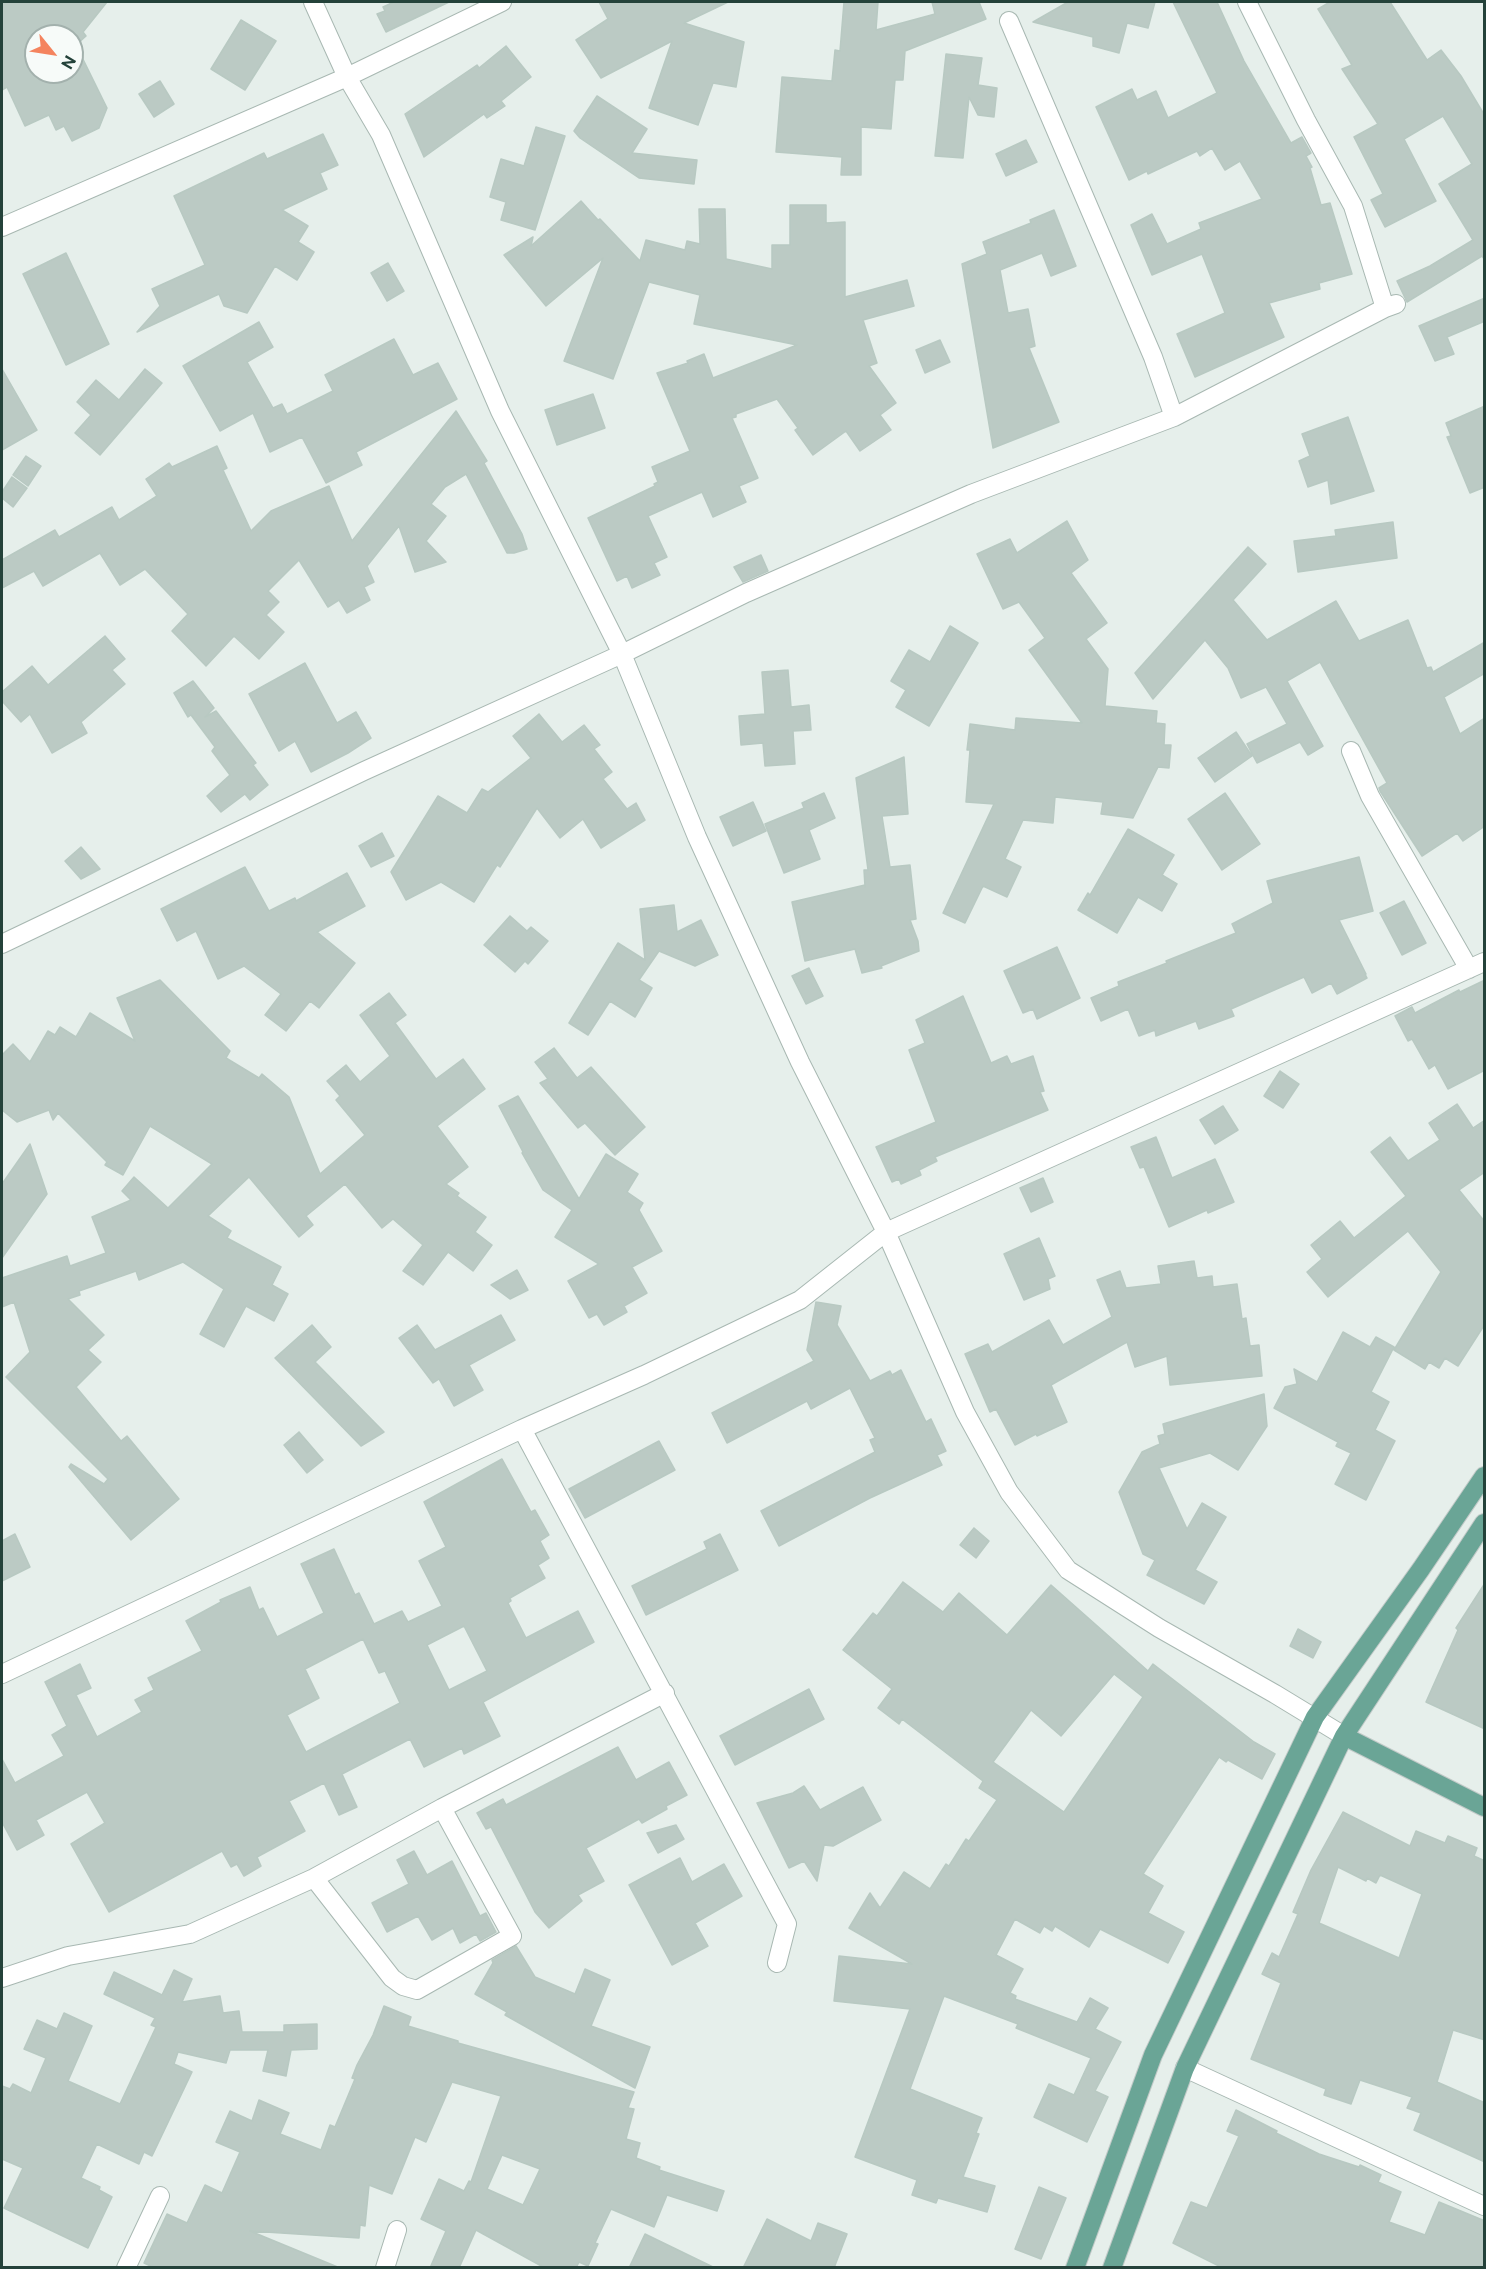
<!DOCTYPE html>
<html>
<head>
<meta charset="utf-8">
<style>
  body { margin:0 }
  #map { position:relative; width:1486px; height:2269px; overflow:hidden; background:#e6efeb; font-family:"Public Sans",sans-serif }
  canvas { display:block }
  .frame { position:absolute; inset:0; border:3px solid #24423a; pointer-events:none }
  .north { position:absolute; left:24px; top:24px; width:60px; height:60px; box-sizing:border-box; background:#f7fbf9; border:2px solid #a3b1ad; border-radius:50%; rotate:120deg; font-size:16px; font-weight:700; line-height:24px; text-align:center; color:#24423a }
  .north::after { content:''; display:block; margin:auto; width:21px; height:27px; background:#f4845f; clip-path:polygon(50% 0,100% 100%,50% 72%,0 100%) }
</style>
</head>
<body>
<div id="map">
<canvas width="1486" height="2269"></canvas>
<div class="frame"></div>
<div class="north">N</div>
</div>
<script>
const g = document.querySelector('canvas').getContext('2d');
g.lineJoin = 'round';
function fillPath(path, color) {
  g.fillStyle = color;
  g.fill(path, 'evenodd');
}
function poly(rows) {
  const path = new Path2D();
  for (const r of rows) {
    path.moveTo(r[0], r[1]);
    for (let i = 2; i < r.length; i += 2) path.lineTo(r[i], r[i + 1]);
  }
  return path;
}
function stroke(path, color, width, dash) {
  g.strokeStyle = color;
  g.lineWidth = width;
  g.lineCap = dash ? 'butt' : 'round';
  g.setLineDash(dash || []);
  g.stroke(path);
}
const building = poly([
  [2,2,107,2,83,32,86,36,76,45,107,108,99,128,72,141,64,126,56,130,49,115,25,126,7,87,2,90,2,2],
  [36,36,72,36,72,72,36,72,36,36],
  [394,2,449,2,386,32,377,14,385,11,383,7,394,2],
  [599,2,728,2,684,23,744,42,736,87,713,83,698,125,649,108,672,41,601,78,576,40,608,19,599,2],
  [844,2,878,2,876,30,935,14,932,2,979,2,986,19,905,51,903,80,895,80,891,129,861,127,861,175,841,175,842,157,776,152,782,77,832,81,835,50,840,51,844,2],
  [1068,2,1155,2,1148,28,1127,23,1119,53,1093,46,1093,37,1033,22,1068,2],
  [1173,2,1217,2,1244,61,1291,143,1302,137,1311,153,1306,156,1312,167,1310,168,1321,205,1330,203,1352,274,1319,283,1320,289,1269,303,1284,337,1195,377,1177,334,1225,313,1202,254,1152,275,1131,225,1152,214,1167,244,1201,229,1199,223,1262,199,1240,161,1225,170,1212,148,1200,156,1197,151,1148,174,1147,171,1129,180,1096,107,1132,89,1137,100,1156,91,1168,118,1217,93,1173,2],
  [1330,2,1390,2,1427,60,1441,50,1461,76,1485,116,1485,260,1482,256,1407,302,1397,281,1430,266,1473,240,1439,184,1472,164,1443,116,1404,139,1436,201,1385,227,1371,200,1383,194,1354,137,1378,124,1342,69,1352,65,1318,9,1330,2],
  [241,20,276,41,245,90,211,69,241,20],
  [506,46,531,77,501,101,505,106,487,118,484,114,424,157,405,114,477,65,479,68,506,46],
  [946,54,982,58,978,85,997,88,994,117,978,115,969,97,963,158,935,156,946,54],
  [160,81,174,104,154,117,139,94,160,81],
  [597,96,647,129,632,153,697,160,694,184,639,178,580,138,574,131,597,96],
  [536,127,565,136,535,230,501,220,506,202,490,197,501,159,524,166,536,127],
  [323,134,338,165,320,173,327,189,282,210,308,226,298,242,314,252,297,280,275,266,247,313,224,306,219,294,137,332,160,306,152,289,205,265,174,196,264,153,267,159,323,134],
  [1026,140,1037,162,1006,176,996,154,1026,140],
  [581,201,598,220,600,219,640,261,646,240,685,250,687,241,700,244,699,209,725,209,726,259,772,269,772,245,790,245,790,205,826,205,826,223,845,222,845,297,907,280,914,306,863,320,877,363,869,366,896,403,880,415,891,430,860,451,846,431,813,455,795,430,798,428,777,399,736,414,736,417,732,418,758,478,739,486,746,502,713,517,702,492,648,516,667,557,654,563,660,575,632,588,627,576,617,581,588,518,655,486,654,484,658,482,652,467,690,451,657,373,688,363,687,361,704,354,713,378,797,345,694,324,700,295,649,282,613,379,564,361,603,258,546,306,504,255,533,237,531,246,581,201],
  [1054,210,1076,266,1051,276,1042,253,1000,270,1008,313,1028,309,1035,346,1029,348,1059,422,993,448,962,264,987,254,983,242,1031,223,1030,220,1054,210],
  [66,253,109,344,66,365,23,274,66,253],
  [388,263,404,291,387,301,371,273,388,263],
  [1485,298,1485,321,1447,337,1454,354,1435,361,1419,326,1485,298],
  [259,322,273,347,247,362,273,408,282,404,287,414,333,391,325,375,394,339,413,375,438,363,457,399,356,452,362,465,326,483,302,437,270,452,253,413,220,431,183,366,259,322],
  [940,340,950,362,925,373,916,350,940,340],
  [2,369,37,430,2,450,2,369],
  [145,369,162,383,100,455,75,433,91,415,77,402,96,380,119,400,145,369],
  [593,394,605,428,557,445,545,410,593,394],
  [1485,406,1485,487,1470,493,1447,437,1451,436,1446,423,1485,406],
  [456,411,487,461,484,463,522,534,527,549,514,553,507,553,466,474,445,487,431,504,446,516,426,541,446,562,415,572,399,526,367,566,374,582,364,587,370,600,347,613,339,600,328,607,299,560,268,591,279,602,266,615,284,632,259,659,234,636,206,666,172,631,188,614,145,569,120,585,100,553,43,586,34,571,2,588,2,560,55,530,59,537,112,507,119,520,157,496,146,479,169,463,172,467,217,446,227,468,223,470,251,531,271,511,329,486,352,541,456,411],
  [1348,417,1374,491,1331,504,1328,480,1308,487,1299,461,1310,456,1302,434,1348,417],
  [26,456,41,466,28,486,13,475,26,456],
  [12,477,27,488,13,507,2,498,2,492,12,477],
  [1067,521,1088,560,1071,573,1107,623,1086,639,1108,669,1105,706,1157,711,1156,723,1165,724,1164,745,1171,745,1169,768,1158,767,1133,818,1101,814,1103,802,1055,797,1053,823,1023,820,1005,859,1021,867,1007,897,983,886,965,923,943,913,994,804,966,802,970,750,967,750,970,724,1015,730,1016,718,1082,723,1029,650,1045,638,1019,602,1003,609,977,554,1010,539,1017,553,1067,521],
  [1393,522,1397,558,1298,572,1294,541,1336,536,1335,530,1393,522],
  [1248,547,1266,564,1233,600,1267,640,1336,601,1359,641,1408,620,1427,668,1431,667,1433,672,1485,642,1485,673,1444,697,1460,734,1485,718,1485,826,1463,841,1457,833,1422,856,1380,791,1379,788,1387,783,1320,662,1287,681,1323,746,1308,755,1300,742,1257,763,1247,744,1287,724,1266,687,1241,698,1228,668,1205,640,1153,699,1135,673,1248,547],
  [761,555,768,571,743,582,734,567,761,555],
  [950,626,978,643,929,726,896,707,906,690,891,681,909,650,930,662,950,626],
  [105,636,125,659,112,670,125,684,81,722,87,733,52,753,30,714,21,722,2,701,2,692,32,666,48,685,105,636],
  [305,663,337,723,356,712,371,738,348,753,311,772,295,741,279,751,249,694,305,663],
  [788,670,791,707,809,705,811,730,793,731,795,764,765,766,763,743,741,745,739,716,765,714,762,672,788,670],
  [193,681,214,708,205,717,216,711,256,763,253,765,268,785,250,800,245,794,221,812,207,796,230,775,212,751,215,747,191,715,188,717,174,693,193,681],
  [539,714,562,742,584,725,600,745,594,749,612,772,603,779,627,809,636,803,645,820,601,848,583,819,560,838,537,808,500,867,497,865,474,902,441,882,406,900,391,872,438,796,467,813,482,789,488,792,531,758,513,736,539,714],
  [1236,732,1252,756,1215,782,1198,758,1236,732],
  [904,757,908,814,882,816,890,867,910,865,916,919,910,920,918,941,919,951,881,966,882,968,862,973,855,949,805,961,792,902,865,885,865,887,864,870,868,870,856,778,904,757],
  [824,793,835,818,809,830,820,859,784,873,765,824,804,808,802,803,824,793],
  [1225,793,1260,844,1222,870,1188,819,1225,793],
  [753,802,766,831,733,846,720,817,753,802],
  [1128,829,1174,855,1162,875,1177,884,1162,911,1138,897,1117,933,1078,910,1088,893,1090,895,1128,829],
  [382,833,394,856,371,867,359,846,382,833],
  [81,847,100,869,81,879,65,861,81,847],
  [1359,857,1373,911,1339,920,1366,974,1365,974,1367,978,1337,994,1331,983,1312,993,1304,977,1231,1009,1234,1016,1199,1029,1196,1021,1156,1036,1155,1030,1139,1036,1128,1009,1101,1021,1091,998,1119,986,1118,982,1167,963,1166,961,1236,933,1232,924,1273,903,1267,881,1359,857],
  [245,867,269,911,295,898,296,901,347,873,365,906,317,932,355,963,319,1008,310,1001,286,1031,265,1015,281,994,244,966,218,979,196,931,177,941,161,909,245,867],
  [1404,901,1426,943,1402,955,1380,913,1404,901],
  [674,905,677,932,701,920,718,955,695,966,659,951,639,980,652,988,635,1017,610,1001,588,1035,569,1023,618,943,645,960,640,909,674,905],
  [510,916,527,931,531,927,548,941,528,964,525,961,515,972,484,945,510,916],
  [1057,947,1080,998,1037,1019,1033,1009,1023,1013,1004,971,1057,947],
  [809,968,823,996,806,1004,792,976,809,968],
  [160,980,230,1051,226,1058,259,1078,262,1074,289,1097,320,1174,365,1135,336,1100,340,1096,327,1081,346,1065,360,1082,390,1056,360,1015,389,993,406,1015,395,1023,436,1079,463,1059,485,1089,437,1126,468,1167,446,1184,459,1193,457,1196,486,1217,475,1232,492,1245,473,1271,448,1252,423,1285,403,1271,423,1245,393,1219,382,1228,345,1184,306,1216,313,1225,299,1237,249,1177,208,1216,231,1231,227,1238,281,1267,272,1285,288,1294,274,1321,246,1306,224,1347,200,1334,224,1289,183,1262,139,1280,136,1271,79,1291,80,1295,68,1299,104,1335,88,1350,101,1362,76,1387,121,1441,127,1436,179,1499,131,1540,69,1467,71,1464,104,1484,108,1479,6,1377,30,1352,14,1302,2,1307,2,1278,67,1256,70,1266,106,1253,92,1217,131,1200,122,1191,134,1177,168,1208,212,1164,150,1126,123,1175,105,1165,107,1162,58,1113,53,1120,49,1110,17,1122,2,1110,2,1055,13,1044,30,1062,48,1031,55,1035,60,1027,76,1037,90,1013,135,1041,117,998,160,980],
  [1485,980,1485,1070,1448,1089,1435,1065,1429,1069,1412,1039,1408,1041,1395,1016,1412,1007,1415,1013,1459,990,1460,992,1485,980],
  [963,996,991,1063,1007,1056,1011,1064,1033,1056,1044,1091,1040,1092,1048,1110,935,1157,937,1161,919,1170,921,1175,901,1184,899,1179,892,1182,876,1147,936,1122,909,1050,925,1043,916,1020,963,996],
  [554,1048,577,1078,591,1067,645,1127,615,1155,585,1123,578,1128,540,1083,548,1079,535,1062,554,1048],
  [1280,1071,1299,1084,1283,1108,1264,1096,1280,1071],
  [518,1096,579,1199,606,1154,638,1174,627,1192,643,1203,639,1210,662,1251,632,1267,647,1293,624,1306,627,1312,604,1325,597,1314,589,1318,568,1281,599,1264,555,1237,572,1210,543,1190,522,1153,523,1152,499,1106,518,1096],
  [1457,1104,1473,1128,1485,1120,1485,1172,1459,1190,1485,1222,1485,1324,1458,1366,1445,1358,1439,1368,1429,1362,1425,1369,1394,1350,1441,1272,1408,1231,1328,1297,1307,1272,1322,1259,1311,1245,1340,1221,1354,1238,1406,1196,1371,1152,1390,1137,1408,1161,1440,1140,1429,1123,1457,1104],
  [1223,1106,1238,1130,1215,1144,1200,1120,1223,1106],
  [1156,1137,1172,1178,1215,1159,1234,1202,1208,1213,1207,1210,1169,1227,1144,1167,1140,1168,1131,1147,1156,1137],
  [30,1144,47,1194,2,1258,2,1184,30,1144],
  [1043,1178,1053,1202,1031,1212,1020,1188,1043,1178],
  [1039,1238,1055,1276,1048,1279,1050,1289,1024,1300,1004,1254,1039,1238],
  [1194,1261,1197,1278,1212,1276,1213,1287,1237,1284,1242,1319,1246,1318,1250,1346,1259,1345,1262,1376,1170,1385,1167,1356,1135,1367,1127,1342,1051,1385,1067,1422,1037,1436,1036,1434,1015,1445,996,1409,990,1412,965,1354,988,1344,992,1352,1049,1320,1063,1345,1112,1317,1097,1280,1120,1271,1126,1288,1161,1284,1158,1266,1194,1261],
  [517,1270,528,1290,510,1299,491,1285,517,1270],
  [816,1302,841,1306,837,1325,870,1381,890,1371,892,1375,901,1370,926,1422,931,1419,946,1451,937,1455,942,1465,870,1498,779,1546,761,1511,875,1452,870,1440,875,1438,850,1388,811,1409,807,1401,727,1443,712,1413,814,1361,807,1350,816,1302],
  [501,1315,515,1340,469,1365,483,1390,454,1406,439,1379,433,1383,399,1338,417,1325,435,1350,501,1315],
  [312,1325,331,1347,315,1362,384,1432,361,1446,275,1358,312,1325],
  [1343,1332,1370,1347,1376,1337,1394,1347,1371,1392,1389,1402,1375,1430,1395,1441,1366,1500,1335,1484,1351,1453,1336,1446,1338,1442,1274,1408,1285,1387,1297,1384,1294,1369,1317,1382,1343,1332],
  [1264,1394,1267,1426,1238,1470,1210,1453,1159,1468,1187,1529,1202,1503,1226,1517,1195,1570,1217,1582,1204,1604,1147,1575,1155,1560,1143,1554,1119,1492,1142,1452,1160,1444,1158,1436,1165,1434,1163,1424,1264,1394],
  [299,1432,323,1460,307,1473,284,1445,299,1432],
  [659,1441,675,1470,585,1518,569,1489,659,1441],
  [502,1459,531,1512,535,1510,549,1535,540,1541,549,1558,538,1565,545,1578,510,1598,511,1601,508,1603,526,1638,578,1611,594,1642,483,1702,500,1736,464,1754,462,1748,424,1767,410,1739,342,1774,357,1807,339,1815,324,1783,289,1801,305,1831,257,1857,261,1866,244,1876,237,1864,231,1867,222,1851,109,1912,71,1844,105,1823,87,1792,36,1820,44,1835,17,1850,2,1822,2,1759,15,1783,64,1756,52,1735,67,1726,45,1682,80,1664,91,1688,76,1695,97,1737,142,1712,135,1700,154,1690,148,1678,202,1651,186,1621,221,1602,220,1600,250,1587,259,1610,263,1608,277,1637,324,1613,301,1564,334,1549,355,1595,359,1593,374,1624,402,1611,408,1622,442,1606,419,1561,446,1547,424,1502,502,1459],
  [464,1626,487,1671,449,1690,427,1645,464,1626],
  [363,1639,379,1673,385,1671,400,1703,306,1752,287,1715,319,1698,305,1669,363,1639],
  [974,1528,989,1541,976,1558,960,1545,974,1528],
  [15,1534,30,1567,2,1581,2,1541,15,1534],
  [720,1534,738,1570,646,1615,632,1586,707,1549,704,1542,720,1534],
  [903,1582,943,1612,959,1593,1007,1635,1051,1585,1148,1671,1153,1664,1254,1742,1275,1754,1262,1779,1228,1760,1226,1762,1219,1757,1143,1874,1163,1886,1148,1913,1184,1932,1168,1963,1100,1929,1089,1947,1055,1926,1052,1931,1044,1926,1040,1933,1015,1919,996,1955,1023,1969,1010,1993,1016,1996,1015,1999,1077,2022,1090,1998,1108,2008,1095,2029,1121,2042,1095,2091,1108,2097,1087,2142,1034,2117,1049,2084,1074,2095,1091,2058,1016,2028,1018,2024,944,1996,910,2089,982,2118,976,2133,979,2134,963,2177,995,2186,987,2212,938,2198,936,2203,912,2195,917,2180,855,2157,910,2009,834,2001,839,1956,912,1964,849,1928,870,1893,880,1908,904,1872,930,1889,946,1864,949,1866,966,1839,969,1841,997,1800,979,1788,983,1781,902,1719,899,1724,878,1708,892,1689,843,1650,873,1613,877,1616,903,1582],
  [1114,1674,1143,1697,1064,1812,993,1762,1031,1710,1061,1736,1114,1674],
  [1485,1583,1485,1729,1426,1702,1458,1630,1456,1628,1485,1583],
  [1298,1629,1321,1642,1313,1658,1290,1646,1298,1629],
  [809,1689,824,1719,735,1765,720,1736,809,1689],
  [618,1747,636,1780,669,1762,687,1795,666,1806,667,1809,642,1823,639,1819,586,1848,604,1881,578,1895,582,1901,549,1928,535,1912,491,1827,486,1829,477,1813,503,1799,506,1805,618,1747],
  [804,1786,820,1810,863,1787,881,1820,833,1846,824,1845,817,1881,804,1861,789,1868,757,1803,793,1793,804,1786],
  [1343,1812,1410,1846,1416,1831,1445,1843,1448,1836,1477,1848,1474,1856,1485,1861,1485,2040,1453,2030,1437,2082,1485,2103,1485,2162,1414,2130,1421,2113,1407,2108,1412,2097,1360,2080,1351,2104,1324,2095,1326,2089,1251,2059,1281,1983,1262,1974,1272,1953,1279,1957,1298,1914,1293,1912,1311,1870,1343,1812],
  [1338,1867,1366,1881,1367,1878,1376,1883,1380,1875,1422,1894,1399,1958,1319,1923,1338,1867],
  [676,1825,684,1839,658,1853,647,1833,676,1825],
  [414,1851,427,1875,452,1861,480,1916,486,1913,496,1932,480,1941,476,1934,460,1943,453,1928,432,1940,418,1916,387,1932,372,1903,409,1884,397,1860,414,1851],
  [680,1858,692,1882,724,1864,742,1896,695,1923,708,1946,672,1965,629,1885,680,1858],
  [516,1946,535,1977,575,1994,585,1969,610,1980,591,2026,650,2047,635,2088,505,2015,507,2012,475,1994,493,1963,492,1960,516,1946],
  [174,1970,192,1979,182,2002,220,1996,223,2013,239,2011,242,2032,284,2032,284,2025,317,2024,317,2049,291,2050,286,2076,263,2071,268,2050,230,2050,226,2063,178,2052,174,2064,192,2072,152,2156,144,2152,139,2164,97,2144,81,2178,100,2187,99,2190,112,2197,88,2248,4,2208,23,2168,2,2159,2,2086,10,2089,13,2084,31,2093,46,2058,24,2049,37,2020,57,2029,64,2013,92,2026,68,2081,120,2104,156,2027,151,2025,155,2018,104,1994,114,1972,162,1995,174,1970],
  [384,2006,411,2017,408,2026,458,2041,458,2043,634,2092,628,2108,634,2109,626,2139,640,2143,636,2158,660,2167,659,2170,724,2191,717,2211,667,2195,654,2227,611,2209,595,2243,598,2244,588,2266,579,2262,576,2268,545,2268,476,2230,459,2268,430,2268,446,2231,421,2219,439,2179,464,2191,469,2181,471,2182,501,2096,452,2082,426,2142,415,2137,392,2194,369,2185,365,2226,360,2225,359,2238,250,2231,340,2268,155,2268,144,2263,167,2214,187,2223,205,2185,222,2193,240,2152,216,2142,230,2111,252,2121,259,2100,289,2113,280,2134,321,2150,330,2125,335,2127,355,2079,352,2078,357,2065,373,2035,384,2006],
  [502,2155,540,2169,523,2205,487,2189,502,2155],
  [1236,2110,1277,2131,1276,2133,1319,2154,1359,2167,1360,2165,1381,2175,1378,2182,1401,2192,1389,2222,1425,2235,1439,2202,1485,2221,1485,2268,1223,2268,1173,2243,1191,2202,1207,2208,1239,2136,1227,2131,1236,2110],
  [1039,2187,1066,2198,1041,2259,1015,2249,1039,2187],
  [767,2219,811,2241,818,2223,847,2234,834,2268,743,2268,767,2219],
  [645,2234,715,2268,629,2268,645,2234]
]);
fillPath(building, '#bbcac4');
stroke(building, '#b8c9c2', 1.5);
const minor = poly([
  [313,2,347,77,381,135,500,411,622,654,697,837,800,1062,886,1232,965,1412,1009,1492,1068,1570,1159,1628,1275,1694,1344,1736],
  [1247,2,1306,120,1353,206,1385,308],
  [1009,21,1153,357,1174,417],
  [2,227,347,77,502,2],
  [1351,751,1370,796,1469,969],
  [2,944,364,771,622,654,746,593,971,494,1174,417,1385,308,1396,304],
  [522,1429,787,1924,777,1963],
  [2,1674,522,1429,644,1375,800,1300,886,1232,1484,962],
  [314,1878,392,1978,403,1986,417,1990,512,1936,442,1808],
  [2,1978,68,1956,190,1934,314,1878,442,1808,665,1693],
  [1185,2068,1484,2206],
  [126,2268,160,2196],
  [385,2268,397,2230]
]);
const major = poly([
  [1344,1736,1484,1807],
  [1075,2268,1153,2055,1315,1717,1421,1569,1484,1476],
  [1112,2268,1185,2068,1344,1736,1484,1523]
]);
stroke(minor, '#a8b8b2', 20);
stroke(major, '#c2cac8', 20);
stroke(minor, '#fff', 18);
stroke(major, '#6aa596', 18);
</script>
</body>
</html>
